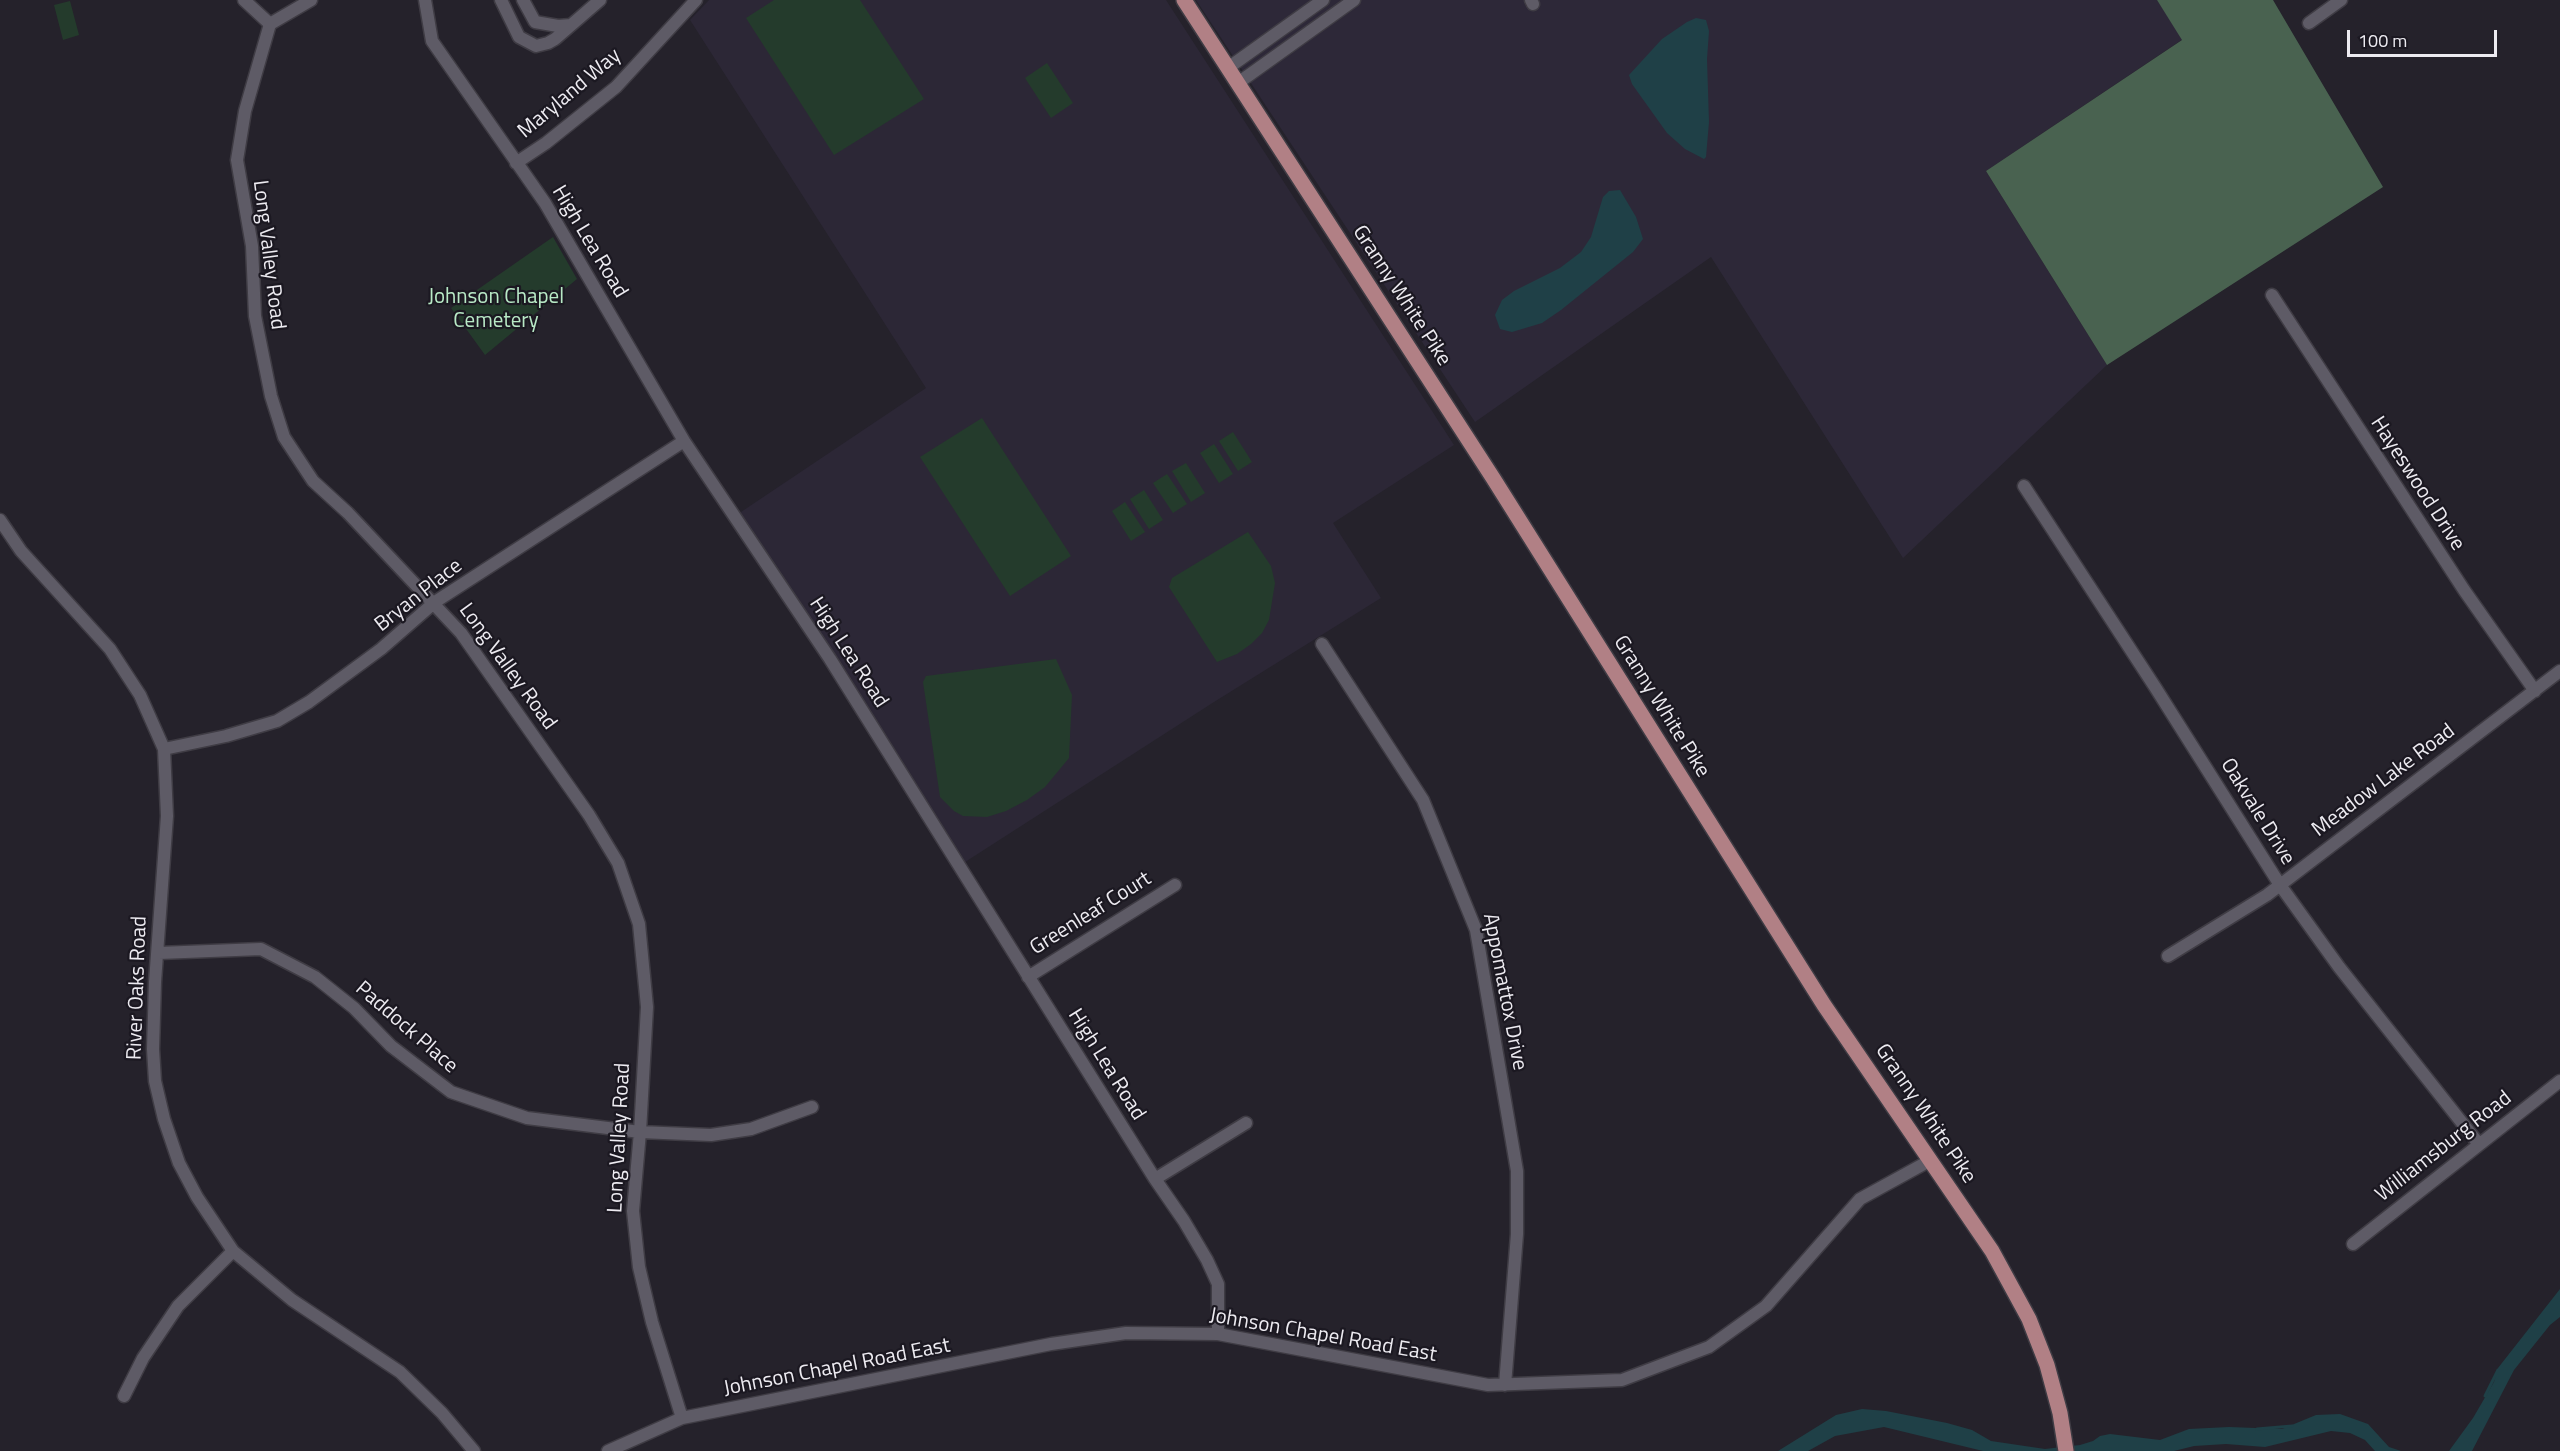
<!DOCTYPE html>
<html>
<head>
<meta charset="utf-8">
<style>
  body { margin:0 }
  #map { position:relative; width:2560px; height:1451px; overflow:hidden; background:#25222b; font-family:"Titillium Web",sans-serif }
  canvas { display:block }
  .scale { position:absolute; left:2347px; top:30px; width:150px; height:27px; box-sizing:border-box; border:3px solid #edebf1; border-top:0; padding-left:8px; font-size:18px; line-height:21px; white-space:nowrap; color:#edebf1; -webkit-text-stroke:4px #1b1821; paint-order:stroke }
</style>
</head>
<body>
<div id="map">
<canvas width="2560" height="1451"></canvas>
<div class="scale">100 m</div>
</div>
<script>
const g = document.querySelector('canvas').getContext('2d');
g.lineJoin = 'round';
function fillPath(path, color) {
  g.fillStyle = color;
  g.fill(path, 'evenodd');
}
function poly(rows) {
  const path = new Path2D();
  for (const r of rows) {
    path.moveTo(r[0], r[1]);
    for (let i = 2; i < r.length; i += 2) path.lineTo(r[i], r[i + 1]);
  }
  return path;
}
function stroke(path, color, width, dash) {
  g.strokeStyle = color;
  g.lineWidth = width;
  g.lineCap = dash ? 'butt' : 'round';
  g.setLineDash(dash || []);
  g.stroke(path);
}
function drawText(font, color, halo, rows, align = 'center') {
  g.font = font + ' "Titillium Web",sans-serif';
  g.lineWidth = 4.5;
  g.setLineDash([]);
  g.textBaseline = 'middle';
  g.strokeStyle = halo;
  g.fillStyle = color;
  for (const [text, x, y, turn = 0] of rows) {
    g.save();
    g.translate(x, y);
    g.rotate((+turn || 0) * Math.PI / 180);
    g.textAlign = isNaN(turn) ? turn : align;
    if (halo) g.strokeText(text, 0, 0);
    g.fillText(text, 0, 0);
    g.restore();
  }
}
fillPath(poly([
  [1196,0,2157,0,2183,39,1986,171,2107,365,1903,558,1711,257,1475,422]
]), '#2d2838');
fillPath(poly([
  [709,0,1166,0,1454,445,1333,523,1381,598,1214,702,962,864,735,516,926,388,690,20]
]), '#2c2736');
fillPath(poly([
  [774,0,860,0,924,99,834,155,746,18],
  [70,1,79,35,63,40,54,5],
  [1047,63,1073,103,1051,118,1025,78],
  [553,237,577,279,485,355,451,308],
  [982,418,1071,556,1010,596,920,457],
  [1233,432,1252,462,1238,471,1219,441],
  [1214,444,1233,474,1219,483,1200,453],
  [1186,463,1205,493,1191,502,1172,471],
  [1167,474,1187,504,1173,513,1153,483],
  [1144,490,1163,520,1149,529,1130,499],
  [1125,502,1145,532,1131,541,1112,511],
  [1248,532,1271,566,1275,583,1269,620,1262,633,1251,644,1237,654,1217,662,1169,587,1172,578],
  [1056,659,1072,695,1069,758,1045,787,1027,800,1006,811,987,817,963,816,954,811,940,797,923,682,926,676]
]), '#243b2c');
fillPath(poly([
  [2157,0,2273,0,2383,187,2107,365,1986,171,2182,40]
]), '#496250');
fillPath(poly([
  [1696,18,1706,20,1709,31,1707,59,1709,122,1706,157,1704,159,1685,149,1667,133,1632,84,1629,75,1662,39,1687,22],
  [1620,190,1636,217,1643,239,1633,252,1561,310,1542,323,1512,332,1500,329,1495,315,1502,300,1514,291,1560,268,1581,252,1591,237,1603,197,1609,191],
  [2560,1289,2560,1317,2550,1325,2514,1370,2472,1451,2449,1451,2473,1418,2494,1382,2498,1368],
  [1862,1409,1886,1411,1947,1423,1972,1430,1991,1441,2045,1449,2080,1445,2093,1441,2100,1436,2110,1434,2160,1440,2189,1429,2229,1427,2282,1429,2316,1415,2340,1414,2368,1424,2389,1447,2401,1451,2375,1451,2365,1440,2350,1433,2331,1431,2265,1447,2226,1444,2194,1446,2174,1451,1983,1451,1884,1427,1835,1436,1808,1451,1778,1451,1836,1415]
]), '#1f4047');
stroke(poly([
  [2485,1396,2498,1370],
  [2257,1429,2292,1426]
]), '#1f4047', 3);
const minor = poly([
  [244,0,270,24],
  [311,0,270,24,245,111,237,160,252,246,255,316,271,396,284,437,313,481,348,513,461,633,589,815,618,863,639,924,647,1007,640,1132,633,1211,639,1267,652,1322,682,1418],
  [425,0,432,41,545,203,684,441,830,659,1155,1179,1184,1221,1207,1260,1218,1284,1218,1334],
  [501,0,519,37,536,46,548,43,555,39,600,0],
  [523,0,535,22,558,26,571,25],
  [1531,0,1533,4],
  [2309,23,2341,0],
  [1228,68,1323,0],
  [1238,83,1354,0],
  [516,163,546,143,616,87,696,0],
  [2272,295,2464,590,2535,691],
  [2024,486,2155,687,2280,885,2339,967,2478,1143],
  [0,520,21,551,110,649,140,695,164,749,167,816,155,982,153,1049,155,1081,164,1119,179,1163,197,1197,233,1251,292,1300,400,1372,442,1413,474,1451],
  [1322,644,1423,800,1476,930,1517,1171,1517,1234,1505,1385],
  [164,749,226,736,277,721,309,702,381,649,435,602,684,441],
  [159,953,261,949,315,977,354,1008,391,1046,451,1092,527,1118,640,1132,711,1135,751,1129,812,1107],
  [2168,956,2267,895,2560,671],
  [1028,977,1175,885],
  [1155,1179,1246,1123],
  [2353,1244,2560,1081],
  [124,1396,143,1358,178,1306,233,1251],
  [608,1451,682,1418,1051,1344,1126,1333,1218,1334,1488,1385,1622,1380,1709,1347,1766,1306,1860,1199,1931,1160]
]);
const major = poly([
  [1184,0,1493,478,1824,1005,1992,1251,2029,1319,2047,1365,2060,1413,2066,1451]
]);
stroke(minor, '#3f3c44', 15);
stroke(major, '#3f3c44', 18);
stroke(minor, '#5e5b66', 12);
stroke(major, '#b18085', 15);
drawText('21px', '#edebf1', '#1b1821', [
  ["Maryland Way",570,94,-40],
  ["High Lea Road",589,242,59],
  ["Long Valley Road",268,255,83],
  ["Granny White Pike",1401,296,57],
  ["Hayeswood Drive",2417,484,57],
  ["Bryan Place",419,596,-38],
  ["High Lea Road",848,653,57],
  ["Long Valley Road",507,667,54],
  ["Granny White Pike",1661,707,58],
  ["Meadow Lake Road",2384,781,-37],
  ["Oakvale Drive",2257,812,58],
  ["Greenleaf Court",1091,914,-32],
  ["River Oaks Road",138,988,-88],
  ["Appomattox Drive",1504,992,79],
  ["Paddock Place",406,1028,41],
  ["High Lea Road",1106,1065,58],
  ["Granny White Pike",1925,1114,56],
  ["Long Valley Road",620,1138,-87],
  ["Williamsburg Road",2444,1147,-38],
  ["Johnson Chapel Road East",1323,1336,10],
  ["Johnson Chapel Road East",837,1368,-11]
]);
drawText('21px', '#b8e9c6', '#1b1821', [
  ["Johnson Chapel",496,298],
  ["Cemetery",496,322]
]);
</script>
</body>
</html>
